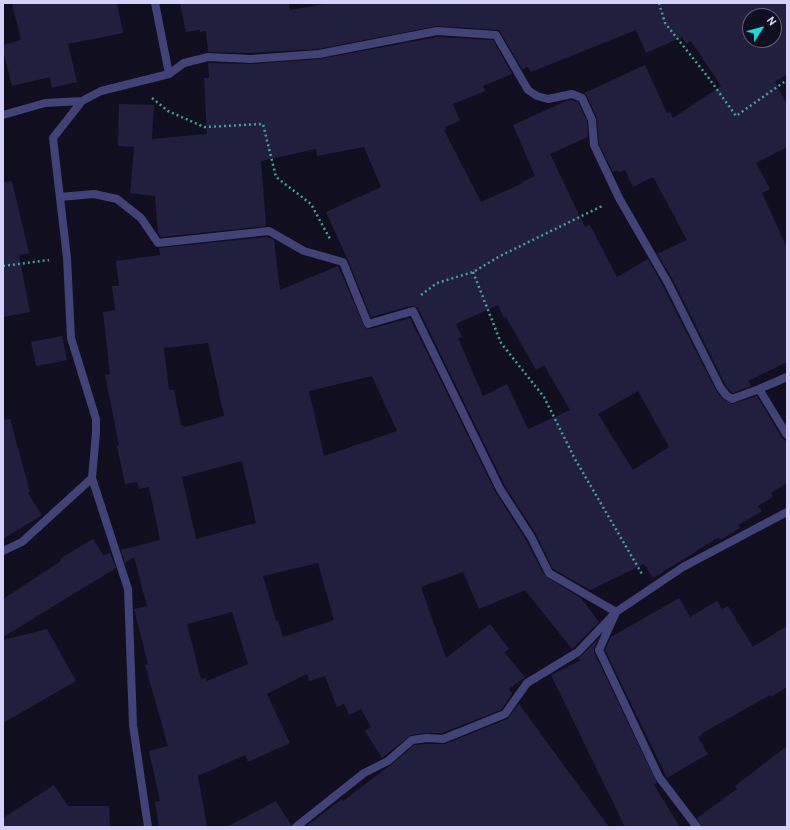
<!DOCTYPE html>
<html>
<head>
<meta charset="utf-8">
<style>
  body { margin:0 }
  #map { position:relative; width:790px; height:830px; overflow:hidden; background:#110f1f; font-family:Overpass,sans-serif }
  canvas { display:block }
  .frame { position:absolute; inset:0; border:4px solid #d4d2fa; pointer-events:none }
  .north { position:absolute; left:742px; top:8px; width:40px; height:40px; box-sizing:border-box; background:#110f1f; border:1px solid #5f5d77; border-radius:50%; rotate:54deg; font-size:11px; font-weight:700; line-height:16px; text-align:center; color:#d4d2fa }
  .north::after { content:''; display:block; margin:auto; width:14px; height:18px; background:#1bd8dd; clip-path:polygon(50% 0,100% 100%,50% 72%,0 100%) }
</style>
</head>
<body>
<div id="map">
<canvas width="790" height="830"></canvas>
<div class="frame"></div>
<div class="north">N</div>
</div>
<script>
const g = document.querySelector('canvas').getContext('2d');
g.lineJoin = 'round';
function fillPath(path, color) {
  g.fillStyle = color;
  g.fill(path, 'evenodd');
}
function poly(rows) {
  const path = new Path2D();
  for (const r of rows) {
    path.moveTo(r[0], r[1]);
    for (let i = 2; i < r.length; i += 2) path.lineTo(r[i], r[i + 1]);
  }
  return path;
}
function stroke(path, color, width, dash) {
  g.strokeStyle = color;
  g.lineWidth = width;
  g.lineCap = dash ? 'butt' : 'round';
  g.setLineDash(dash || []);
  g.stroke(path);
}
fillPath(poly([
  [12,3,117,3,123,33,68,44,77,82,52,88,50,77,12,86,3,50,3,45,21,40],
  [180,3,289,3,290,10,329,3,787,3,787,74,775,82,787,105,787,147,756,163,770,189,762,193,787,248,787,362,748,381,751,386,733,393,730,391,725,384,673,280,657,254,687,240,653,177,633,187,625,170,619,172,618,170,613,172,599,144,597,118,587,96,584,93,645,65,667,113,670,112,673,118,721,86,691,41,686,44,682,37,646,53,636,30,531,72,528,67,522,69,499,30,437,26,318,49,251,53,208,52,206,31,200,32,200,30,186,32],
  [750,16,774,16,774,40,750,40],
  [437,37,493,40,512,74,483,86,485,91,453,104,460,121,445,127,446,130,444,130,481,202,523,183,522,182,535,176,513,125,566,101,572,100,578,102,587,121,588,137,550,154,585,227,589,225,591,227,617,277,648,259,663,286,715,389,722,398,732,404,757,396,782,438,787,442,787,483,771,493,773,497,758,506,762,511,738,525,740,528,720,540,719,537,653,578,644,564,590,590,553,569,536,534,505,486,418,308,414,306,411,306,371,317,348,260,326,212,381,187,364,147,317,156,316,149,261,161,266,226,161,237,158,233,155,196,130,193,134,147,118,146,119,104,154,105,152,139,207,134,204,78,209,78,208,63,251,64,319,59],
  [498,305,504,318,506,317,536,370,544,365,570,410,528,429,507,384,483,396,458,338,462,337,456,324],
  [638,391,669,447,633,470,598,414],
  [12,181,29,253,19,255,30,312,3,317,3,182],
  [267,237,268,238,271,238,274,240,280,290,338,266,365,328,370,329,410,318,495,491,526,540,544,575,581,598,599,622,572,649,525,590,479,609,463,572,421,587,446,658,490,624,509,649,504,652,525,677,509,689,512,694,501,710,442,733,426,733,411,735,382,758,365,731,371,727,361,709,349,715,344,704,337,707,325,676,309,681,307,674,267,694,290,743,248,762,245,755,198,776,207,827,159,827,155,802,160,801,149,751,168,746,145,665,148,664,134,609,147,606,134,557,125,563,121,550,160,540,149,487,139,489,137,482,125,484,117,446,119,446,105,375,110,374,103,312,115,310,112,286,119,286,116,261,160,255,159,248],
  [208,343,224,416,184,427,183,425,181,425,174,390,169,390,164,348],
  [372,376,397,431,324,456,309,391],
  [242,461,256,523,196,539,182,477],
  [318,563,334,620,283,637,278,620,276,621,263,576],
  [232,612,248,664,207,681,206,678,201,679,187,624],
  [62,336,67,360,36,366,31,342],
  [10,419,30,492,28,493,42,515,3,539,3,420],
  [93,539,103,555,110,553,116,568,3,637,3,599,61,561,60,559],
  [679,598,690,617,717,601,722,609,728,606,753,647,787,626,787,687,771,697,770,695,701,734,702,735,698,737,708,754,667,778,605,650,611,637],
  [47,629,76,681,3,723,3,640],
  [598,639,594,648,594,652,657,783,654,785,680,827,625,827,551,675,581,660,579,658],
  [519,704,609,827,305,827,342,799,343,801,385,769,391,765,414,745,427,744,445,744,507,719],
  [787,746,787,827,702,827,697,818,737,789,735,786],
  [54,785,68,806,109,806,110,827,3,827,3,818],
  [276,801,291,825,291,827,227,827]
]), '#221e3e');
stroke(poly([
  [659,3,665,23,708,77,736,116,787,80],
  [152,98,168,111,204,127,263,124,276,177,311,204,330,239],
  [3,266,49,260],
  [473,272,501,343,544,397,575,459,642,574],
  [421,295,437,283,473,272,502,255,602,206]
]), '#3ca496', 2.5, [2, 3]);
stroke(poly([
  [169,74,184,63,208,57,251,59,319,54,437,31,496,35,528,90,537,96,548,99,572,94,582,98,592,120,594,145,619,198,668,283,720,387,726,395,732,399,759,389,787,377],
  [3,115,45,103,82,101],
  [60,197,94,194,117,199,141,218,158,243,269,231,304,251,343,262,368,324,413,311,500,489,531,537,549,573,616,612,599,650,659,777,697,827],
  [759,389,787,435],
  [3,551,22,542,92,478],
  [148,827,133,725,128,589,92,478,96,433,96,419,71,338,67,258,53,138,82,101,101,91,169,74,155,3],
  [296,827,364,773,388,761,412,740,427,738,443,739,505,714,527,683,578,652,616,612,683,567,787,512]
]), '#404278', 8);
</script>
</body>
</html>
